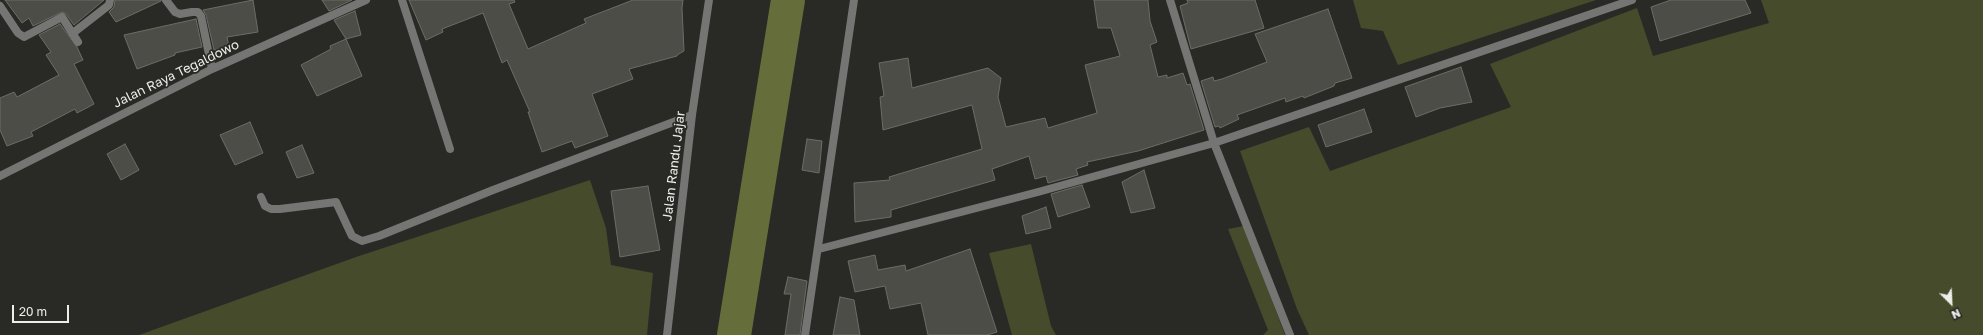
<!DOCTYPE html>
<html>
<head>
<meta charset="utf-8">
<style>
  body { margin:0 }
  #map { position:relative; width:1983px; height:335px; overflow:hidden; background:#292a25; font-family:"Golos Text",sans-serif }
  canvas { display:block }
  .north { position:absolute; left:1931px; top:283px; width:40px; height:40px; -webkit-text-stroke:3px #292a25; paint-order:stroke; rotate:156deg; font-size:11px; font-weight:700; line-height:16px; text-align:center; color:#edeeeb }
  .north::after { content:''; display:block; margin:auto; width:14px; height:18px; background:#edeeeb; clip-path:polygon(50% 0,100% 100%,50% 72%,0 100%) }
  .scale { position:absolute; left:12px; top:305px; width:57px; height:18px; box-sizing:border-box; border:2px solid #edeeeb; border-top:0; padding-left:5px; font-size:12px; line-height:14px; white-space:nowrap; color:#edeeeb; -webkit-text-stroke:3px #292a25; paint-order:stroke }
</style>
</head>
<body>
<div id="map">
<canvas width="1983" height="335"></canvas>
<div class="north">N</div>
<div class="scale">20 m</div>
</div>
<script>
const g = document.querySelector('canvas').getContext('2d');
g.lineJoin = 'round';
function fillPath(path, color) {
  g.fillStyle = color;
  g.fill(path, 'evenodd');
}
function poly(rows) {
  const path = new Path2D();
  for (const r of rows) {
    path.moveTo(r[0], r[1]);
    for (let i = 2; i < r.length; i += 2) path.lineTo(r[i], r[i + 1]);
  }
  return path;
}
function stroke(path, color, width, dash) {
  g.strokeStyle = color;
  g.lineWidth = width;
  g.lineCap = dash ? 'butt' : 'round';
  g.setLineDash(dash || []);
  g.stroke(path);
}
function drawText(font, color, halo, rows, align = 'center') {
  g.font = font + ' "Golos Text",sans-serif';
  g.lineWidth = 3.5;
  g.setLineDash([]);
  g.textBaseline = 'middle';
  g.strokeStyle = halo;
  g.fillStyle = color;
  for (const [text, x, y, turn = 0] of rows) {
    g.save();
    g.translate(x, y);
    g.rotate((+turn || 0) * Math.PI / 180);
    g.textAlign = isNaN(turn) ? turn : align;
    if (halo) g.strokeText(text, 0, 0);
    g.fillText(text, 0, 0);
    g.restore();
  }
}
fillPath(poly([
  [1353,0,1596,0,1398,65,1383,31,1361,28],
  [1761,0,1983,0,1983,335,1309,335,1297,309,1240,151,1309,127,1330,171,1511,107,1490,64,1637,8,1653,56,1769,23],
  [590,180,606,228,611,265,653,273,647,335,139,335,356,257],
  [1244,226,1285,335,1263,335,1268,330,1228,229],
  [1031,244,1051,326,1056,335,1012,335,989,253]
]), '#464b2b');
stroke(poly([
  [734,335,788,0]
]), '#656d3b', 34);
const building = poly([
  [5,0,104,0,74,25,66,14,62,12,33,26,29,18,22,23,5,0],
  [115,0,161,0,161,1,116,22,109,12,114,7,115,0],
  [253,0,258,32,227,37,229,47,214,50,206,15,203,10,253,0],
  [322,0,352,0,329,11,322,0],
  [409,0,514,0,515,2,509,4,528,49,586,23,584,19,633,0,683,0,682,8,684,51,677,55,677,56,629,69,633,79,592,94,608,136,575,148,572,141,542,152,528,112,530,112,507,60,502,63,483,13,442,29,443,32,426,40,409,0],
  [1094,0,1148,0,1150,21,1157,42,1150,45,1158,77,1167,75,1167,78,1183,73,1187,85,1190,84,1204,130,1138,151,1087,162,1088,165,1076,169,1078,175,1048,183,1046,176,1035,179,1029,156,992,169,995,180,891,210,891,217,855,222,854,183,890,180,889,177,982,149,972,105,883,130,880,97,884,96,879,63,908,58,912,88,988,68,1001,78,998,97,1006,127,1045,118,1048,128,1097,113,1085,65,1120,56,1111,28,1098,28,1094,0],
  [1187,0,1255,0,1264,28,1191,49,1180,6,1188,3,1187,0],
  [1671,0,1745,0,1751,13,1660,41,1651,7,1671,0],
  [1328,9,1352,78,1335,83,1334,86,1304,98,1303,96,1286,102,1285,98,1237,115,1239,119,1220,128,1219,126,1215,127,1201,81,1213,77,1214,81,1222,79,1267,62,1255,34,1328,9],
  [355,11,361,35,346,39,334,20,355,11],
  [196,19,202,47,175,53,175,55,137,69,124,35,196,19],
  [60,24,77,47,83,60,74,64,94,104,77,113,75,109,31,132,33,136,7,146,0,130,0,98,14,92,17,97,59,75,46,55,51,52,39,35,60,24],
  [346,39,362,76,317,96,301,65,331,49,330,46,346,39],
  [1461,67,1472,102,1440,108,1416,117,1405,87,1461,67],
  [1364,109,1372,132,1326,147,1318,125,1364,109],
  [250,122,263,153,235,165,220,135,250,122],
  [807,139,822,141,819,173,802,170,807,139],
  [125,144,139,170,121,180,107,154,125,144],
  [302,145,314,173,297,178,286,152,302,145],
  [1144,170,1155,208,1131,213,1122,182,1144,170],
  [1082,185,1090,207,1058,217,1051,194,1082,185],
  [648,186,660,250,620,257,611,191,648,186],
  [1046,207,1051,228,1026,234,1022,216,1046,207],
  [970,249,997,332,987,335,928,335,921,303,890,309,885,286,855,292,848,261,875,255,878,270,905,265,906,271,970,249],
  [788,277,807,281,800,335,785,335,791,294,784,294,788,277],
  [840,297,854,300,860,335,833,335,840,297]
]);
fillPath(building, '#4c4d47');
stroke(building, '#6b6d66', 1);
stroke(poly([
  [166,0,175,12,180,14,192,12,198,12,201,16,212,69],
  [402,0,450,149],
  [1170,0,1214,143,1290,335],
  [0,6,18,33,24,37,62,17,78,42],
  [73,33,109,5,110,0],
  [0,176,212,69,366,0],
  [261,197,265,206,271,209,280,209,336,202,352,236,362,241,379,236,493,190,692,115],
  [819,249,1038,192,1214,143,1632,0],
  [667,335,692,115,709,0],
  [805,335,854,0]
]), '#757673', 8);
drawText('13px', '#edeeeb', '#292a25', [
  ["Jalan Raya Tegaldowo",176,74,-26],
  ["Jalan Randu Jajar",674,166,-83]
]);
</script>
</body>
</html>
